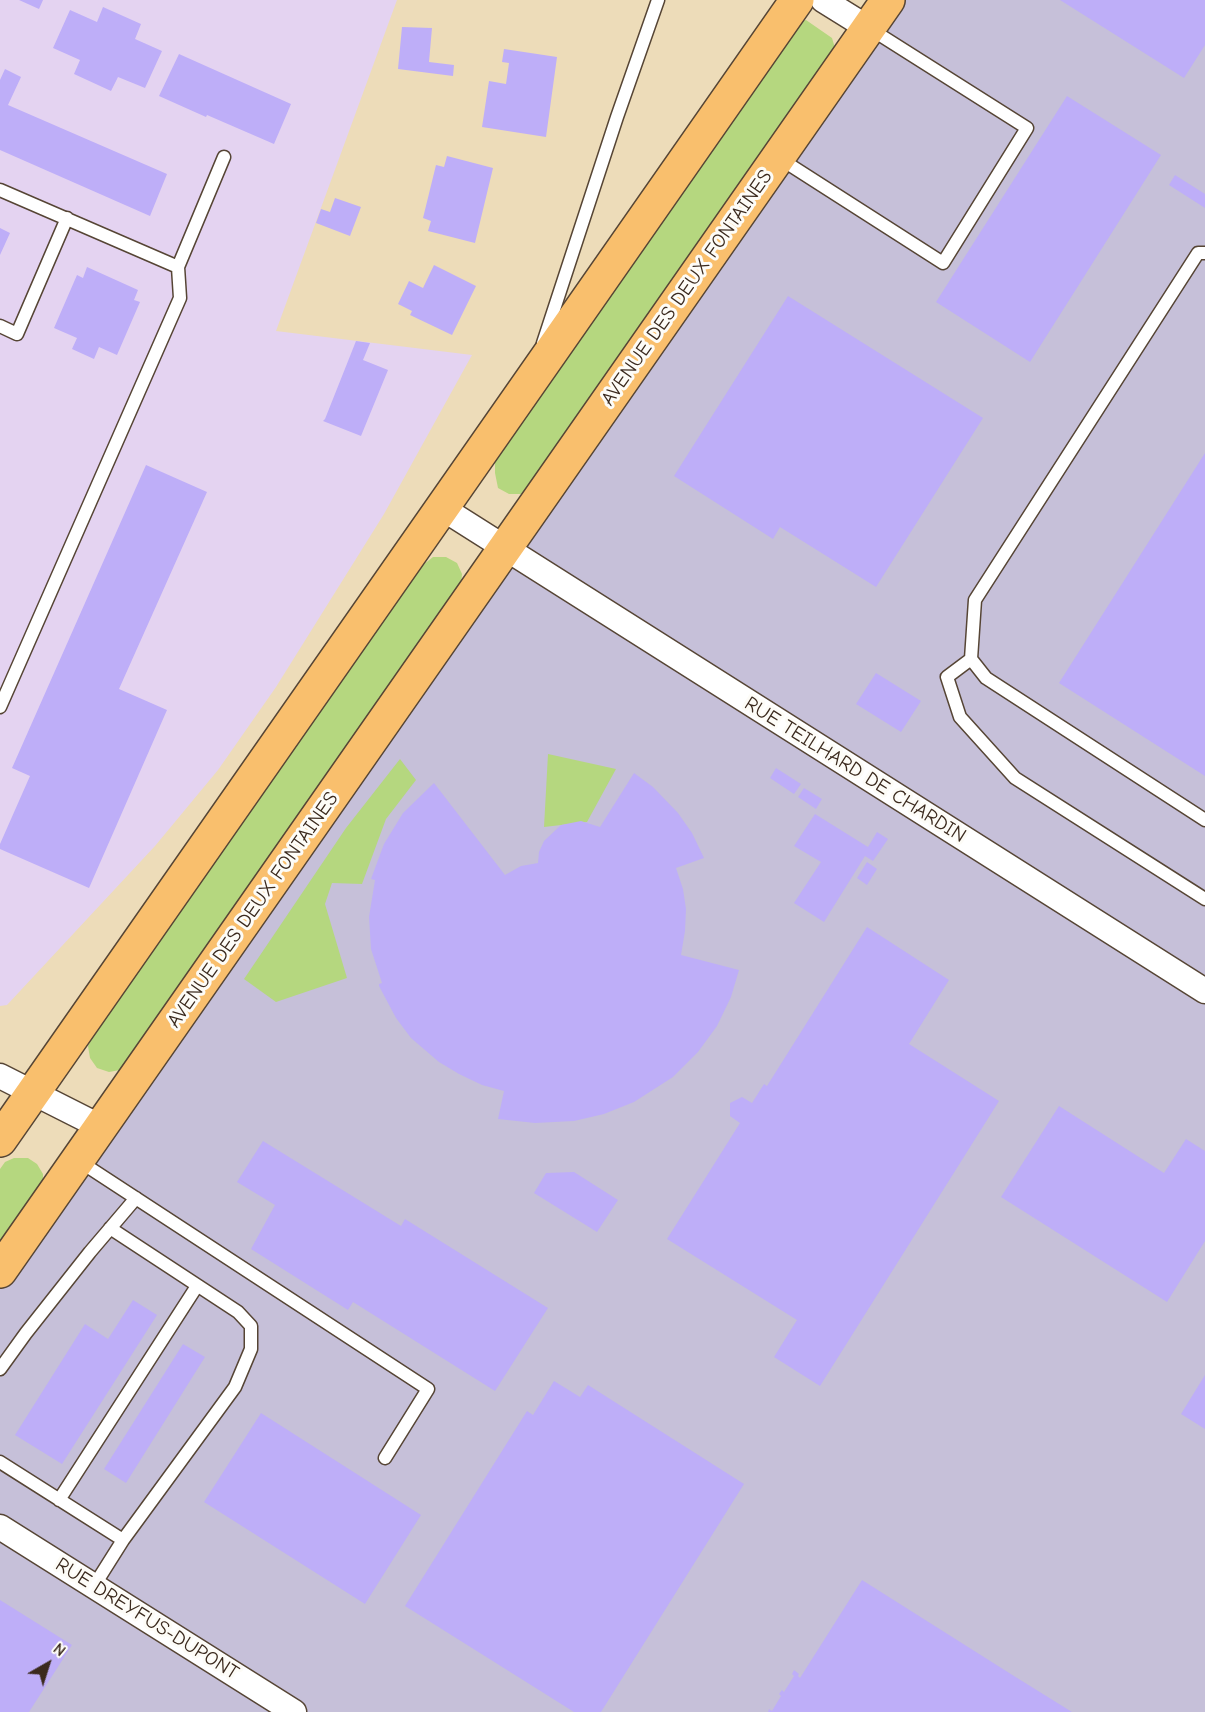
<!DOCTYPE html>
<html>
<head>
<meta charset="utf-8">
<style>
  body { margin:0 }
  #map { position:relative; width:1205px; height:1712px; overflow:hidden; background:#eddcb9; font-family:"Comic Neue",sans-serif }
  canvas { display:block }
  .north { position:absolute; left:18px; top:1634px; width:60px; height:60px; -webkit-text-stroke:4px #fdfcf7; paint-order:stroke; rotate:39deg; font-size:16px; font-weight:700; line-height:24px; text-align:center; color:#3b2a1e }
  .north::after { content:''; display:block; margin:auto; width:21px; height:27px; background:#3b2a1e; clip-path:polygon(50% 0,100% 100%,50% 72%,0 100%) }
</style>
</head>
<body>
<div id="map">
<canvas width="1205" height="1712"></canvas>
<div class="north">N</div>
</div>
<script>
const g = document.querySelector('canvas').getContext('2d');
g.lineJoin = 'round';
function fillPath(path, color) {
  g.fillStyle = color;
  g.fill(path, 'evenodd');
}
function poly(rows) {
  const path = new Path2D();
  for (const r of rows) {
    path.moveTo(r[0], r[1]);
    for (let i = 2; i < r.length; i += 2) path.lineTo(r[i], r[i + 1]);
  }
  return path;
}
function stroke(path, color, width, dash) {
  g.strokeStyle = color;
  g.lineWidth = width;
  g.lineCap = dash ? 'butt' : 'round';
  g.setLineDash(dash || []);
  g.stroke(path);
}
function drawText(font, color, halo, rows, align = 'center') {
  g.font = font + ' "Comic Neue",sans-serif';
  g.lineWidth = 6;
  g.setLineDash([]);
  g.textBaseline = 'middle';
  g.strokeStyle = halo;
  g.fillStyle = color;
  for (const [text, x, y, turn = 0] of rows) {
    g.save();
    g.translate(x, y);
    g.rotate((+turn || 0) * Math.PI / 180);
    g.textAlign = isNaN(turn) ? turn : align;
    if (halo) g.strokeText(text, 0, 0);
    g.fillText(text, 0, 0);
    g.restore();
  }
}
fillPath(poly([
  [0,0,397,0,276,331,472,355,384,514,276,687,218,770,155,846,7,1005,0,1006]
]), '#e4d3f1');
fillPath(poly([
  [888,0,1205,0,1205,1712,0,1712,0,1271]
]), '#c6c0d9');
fillPath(poly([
  [806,20,832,38,835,48,532,483,521,494,509,494,498,488,495,473,495,454,799,22],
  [433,557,446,557,457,563,462,574,461,585,128,1064,120,1070,109,1072,97,1068,90,1058,88,1046,92,1038,423,565],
  [548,754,616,769,587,822,544,827],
  [400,759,416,780,386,819,362,884,332,883,325,904,347,978,276,1002,244,979,346,828],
  [14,1158,28,1158,37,1164,43,1174,43,1185,0,1248,0,1169,5,1162]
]), '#b5d77f');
fillPath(poly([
  [19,0,43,0,39,9],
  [1060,0,1205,0,1205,45,1184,78],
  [103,7,141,24,135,39,162,51,145,88,118,77,111,91,74,74,80,60,53,48,70,10,97,22],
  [402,27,432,28,429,62,454,65,453,76,398,69],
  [504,49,557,57,546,137,482,127,489,81,506,84,509,63,502,62],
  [179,54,291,104,274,144,207,115,206,117,159,96],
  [5,69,21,77,8,105,167,174,150,216,0,150,0,80],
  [1067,96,1161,155,1030,362,936,302],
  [447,156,493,168,475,243,428,231,431,221,423,218,436,165,444,167],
  [1175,175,1205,194,1205,208,1169,185],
  [335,198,361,207,350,236,316,223,321,209,330,212],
  [0,228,10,233,0,255],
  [434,265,476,286,452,335,410,315,412,311,398,304,409,281,423,288],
  [87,267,138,290,134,300,140,302,117,355,99,347,94,359,72,349,77,338,54,328,77,275,83,278],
  [788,296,983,418,876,587,780,527,773,539,674,476],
  [356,341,370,343,363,360,388,370,361,436,323,421,325,419],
  [1205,453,1205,776,1059,683],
  [146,465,207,492,119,689,167,710,89,888,0,849,0,844,30,776,12,768],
  [876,673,921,701,901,732,856,704],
  [776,768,801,784,794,794,770,778],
  [634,773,653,787,678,813,692,833,704,858,676,868,683,889,686,909,685,931,681,955,739,970,731,997,717,1026,698,1052,673,1077,634,1102,604,1114,574,1121,535,1123,498,1119,504,1091,482,1085,459,1074,439,1062,411,1038,396,1018,379,986,379,984,382,983,371,949,369,917,375,880,371,879,384,844,403,813,434,783,505,875,521,866,538,863,539,852,544,841,561,825,581,821,600,827],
  [804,788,822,799,816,809,798,797],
  [815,814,868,847,877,832,888,839,873,861,865,856,824,922,794,903,821,862,794,846],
  [867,862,877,869,867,885,857,878],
  [867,927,949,980,909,1044,999,1101,820,1386,774,1357,797,1320,667,1239,740,1123,730,1116,730,1103,742,1097,752,1103,764,1084,767,1086],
  [1059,1106,1164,1173,1186,1139,1205,1151,1205,1241,1167,1302,1001,1197],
  [263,1141,401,1226,405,1219,548,1308,495,1391,353,1302,348,1310,251,1249,275,1205,237,1182],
  [574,1172,618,1200,597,1232,534,1193,546,1173],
  [133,1300,157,1315,62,1464,15,1435,85,1324,108,1339],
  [183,1344,205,1357,126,1483,104,1469],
  [1205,1375,1205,1429,1181,1414],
  [554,1381,580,1397,588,1385,744,1484,601,1712,574,1712,405,1606,527,1411,533,1415],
  [261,1413,421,1515,365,1604,204,1502],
  [862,1580,1014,1676,1072,1712,768,1712,769,1709,772,1711,781,1696,779,1694,782,1690,784,1692,794,1676,792,1674,794,1670,799,1674,798,1676,800,1678],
  [0,1600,72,1645,29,1712,0,1712]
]), '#beaef8');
const lane = poly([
  [779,158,943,263,1027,128,869,28],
  [0,190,178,267,224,157],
  [1205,253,1198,253,975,600,971,659,986,678,1205,820],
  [0,326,17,334,67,218],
  [543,343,617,117,658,0],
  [971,659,947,677,960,717,1015,778,1205,899],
  [0,707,180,298,178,267],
  [79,1161,428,1389,385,1458],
  [0,1369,26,1333,90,1252,136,1198],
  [0,1462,123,1540],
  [59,1500,197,1286],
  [94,1586,123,1540,235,1387,251,1349,251,1326,238,1312,110,1228]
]);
const street = poly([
  [823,0,868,28],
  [442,508,1205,991],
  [0,1076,101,1127],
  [0,1527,294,1712]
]);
const primary = poly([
  [0,1140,797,0],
  [0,1271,888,0]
]);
stroke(lane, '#564535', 15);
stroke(street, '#564535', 27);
stroke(primary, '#564535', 36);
stroke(lane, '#fff', 12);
stroke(street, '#fff', 24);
stroke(primary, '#f9bf6d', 33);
drawText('20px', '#3b2a1e', '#fdfcf7', [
  ["AVENUE DES DEUX FONTAINES",687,288,-55],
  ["RUE TEILHARD DE CHARDIN",855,770,32],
  ["AVENUE DES DEUX FONTAINES",253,910,-55],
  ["RUE DREYFUS-DUPONT",147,1619,32]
]);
</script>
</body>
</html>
